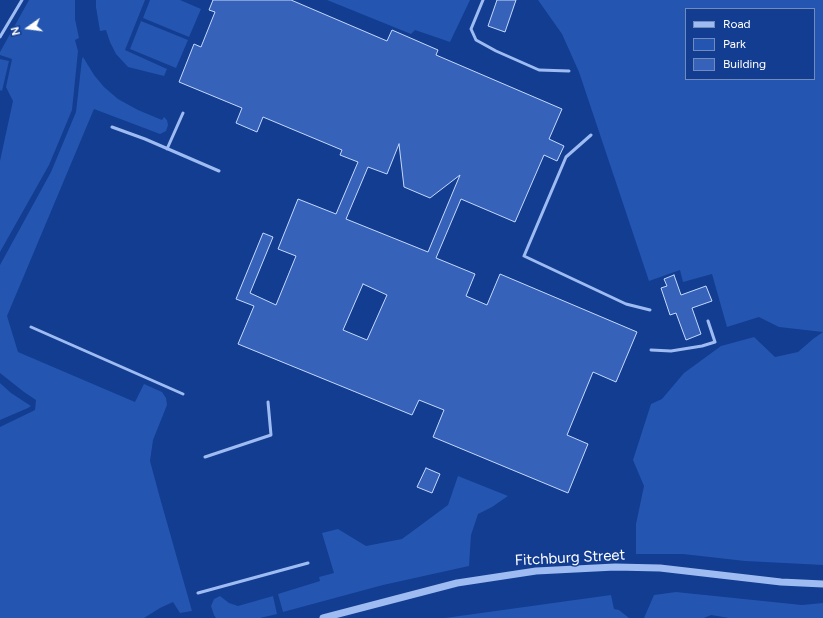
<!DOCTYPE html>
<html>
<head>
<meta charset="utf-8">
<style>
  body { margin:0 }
  #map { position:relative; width:823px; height:618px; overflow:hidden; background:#123d91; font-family:Figtree,sans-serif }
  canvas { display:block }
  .legend { position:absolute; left:685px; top:8px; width:130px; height:72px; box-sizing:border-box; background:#123d91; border:1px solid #718bbd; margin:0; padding:5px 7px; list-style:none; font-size:12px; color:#fff }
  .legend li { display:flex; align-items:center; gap:8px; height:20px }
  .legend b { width:20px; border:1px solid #718bbd }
  .north { position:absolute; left:8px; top:8px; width:40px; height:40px; -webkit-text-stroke:3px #123d91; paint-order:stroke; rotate:256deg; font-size:11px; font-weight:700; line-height:16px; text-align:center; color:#fff }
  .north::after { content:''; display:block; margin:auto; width:14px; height:18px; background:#fff; clip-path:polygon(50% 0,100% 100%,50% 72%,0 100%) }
</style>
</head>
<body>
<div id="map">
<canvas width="823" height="618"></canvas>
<ul class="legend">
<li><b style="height:5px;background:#9ebcf2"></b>Road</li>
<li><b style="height:11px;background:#2455b1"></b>Park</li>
<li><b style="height:11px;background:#3663b9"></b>Building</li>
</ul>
<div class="north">N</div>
</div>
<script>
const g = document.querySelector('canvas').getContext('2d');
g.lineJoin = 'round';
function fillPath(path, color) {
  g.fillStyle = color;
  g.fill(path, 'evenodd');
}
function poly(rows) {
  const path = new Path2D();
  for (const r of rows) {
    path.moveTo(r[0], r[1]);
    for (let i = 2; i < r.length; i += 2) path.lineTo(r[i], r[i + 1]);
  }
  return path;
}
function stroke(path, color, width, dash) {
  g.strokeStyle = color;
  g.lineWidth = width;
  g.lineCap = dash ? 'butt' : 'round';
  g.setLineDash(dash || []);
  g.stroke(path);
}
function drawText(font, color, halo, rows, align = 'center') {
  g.font = font + ' Figtree,sans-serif';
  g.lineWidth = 3;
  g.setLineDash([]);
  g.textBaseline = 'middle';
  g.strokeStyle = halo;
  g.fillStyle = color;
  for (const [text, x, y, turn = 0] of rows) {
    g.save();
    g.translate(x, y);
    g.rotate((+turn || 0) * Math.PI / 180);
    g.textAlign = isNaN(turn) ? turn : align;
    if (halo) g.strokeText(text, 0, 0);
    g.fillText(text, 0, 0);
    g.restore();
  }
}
fillPath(poly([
  [29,0,75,0,75,19,79,38,75,40,78,51,72,110,49,165,0,252,0,161,13,101,6,87,12,59,0,55,0,52],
  [96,0,145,0,125,50,167,69,164,76,128,67,116,54,110,42,106,30,100,31,96,7],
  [150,0,180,0,201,9,189,37,143,18],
  [327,0,470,0,450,42,415,30,411,34],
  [538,0,823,0,823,332,779,327,759,317,727,327,712,274,683,282,680,270,649,281,579,72,562,34],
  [686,9,814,9,814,79,686,79],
  [141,21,188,40,176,68,130,49],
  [83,57,94,75,104,87,118,99,138,110,162,120,164,117,167,120,168,125,166,131,160,134,94,109,7,316,18,352,135,402,144,384,162,392,166,398,167,405,153,440,150,461,160,498,192,611,180,613,173,602,160,608,144,618,0,618,0,427,35,410,36,400,24,392,0,373,0,265,51,172,76,112,82,59],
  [0,59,9,61,2,91,0,90],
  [823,332,823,565,745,561,683,554,636,554,636,524,644,486,633,460,651,404,662,399,684,373,721,346,754,337,775,357,798,352,813,339],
  [0,383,11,393,31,406,28,408,0,420],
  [458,476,508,496,492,507,478,514,471,535,469,566,383,585,283,612,278,594,320,581,319,577,334,573,322,533,338,529,366,546,402,539,448,505],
  [676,592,802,605,823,603,823,618,729,618,711,615,704,618,644,618,654,595],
  [611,595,614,609,619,610,629,618,445,618],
  [220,596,229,603,238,606,273,596,277,614,260,618,216,618,214,615,211,606,214,599]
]), '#2455b1');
const building = poly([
  [213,0,291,0,387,41,392,30,438,50,436,55,562,109,549,139,564,146,557,161,544,155,515,222,461,199,436,258,475,274,466,296,487,305,500,274,637,332,616,382,593,372,567,435,588,444,568,493,433,437,444,410,419,400,412,415,238,344,254,306,236,299,263,233,273,237,250,293,276,305,296,256,278,249,298,199,336,214,358,162,340,155,342,150,263,117,257,132,236,123,242,108,179,82,194,44,201,47,215,12,209,10,213,0],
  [399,144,404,187,430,198,460,175,428,252,346,219,368,167,387,174,399,144],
  [363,284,387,295,367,340,343,330,363,284],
  [497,0,516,0,505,32,488,26,497,0],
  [674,275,681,295,706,286,712,301,692,308,701,334,686,340,676,313,670,315,661,288,667,286,664,279,674,275],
  [426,468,440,474,432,493,417,487,426,468]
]);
fillPath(building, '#3663b9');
stroke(building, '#c5d9fd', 1);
stroke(poly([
  [483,0,471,29,476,40,496,51,539,70,569,71],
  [0,37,22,0],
  [112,127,145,139,219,171],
  [591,135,566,157,524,256,626,304,650,310],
  [167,149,183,113],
  [31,327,183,394],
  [651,350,671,351,702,346,715,342,708,321],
  [205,457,271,435,268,402],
  [198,593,308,563]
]), '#9ebcf2', 3);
stroke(poly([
  [323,618,457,583,536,571,615,567,660,568,781,582,823,584]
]), '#9ebcf2', 7);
drawText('15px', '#fff', '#123d91', [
  ["Fitchburg Street",570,558,-3]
]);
</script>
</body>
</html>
